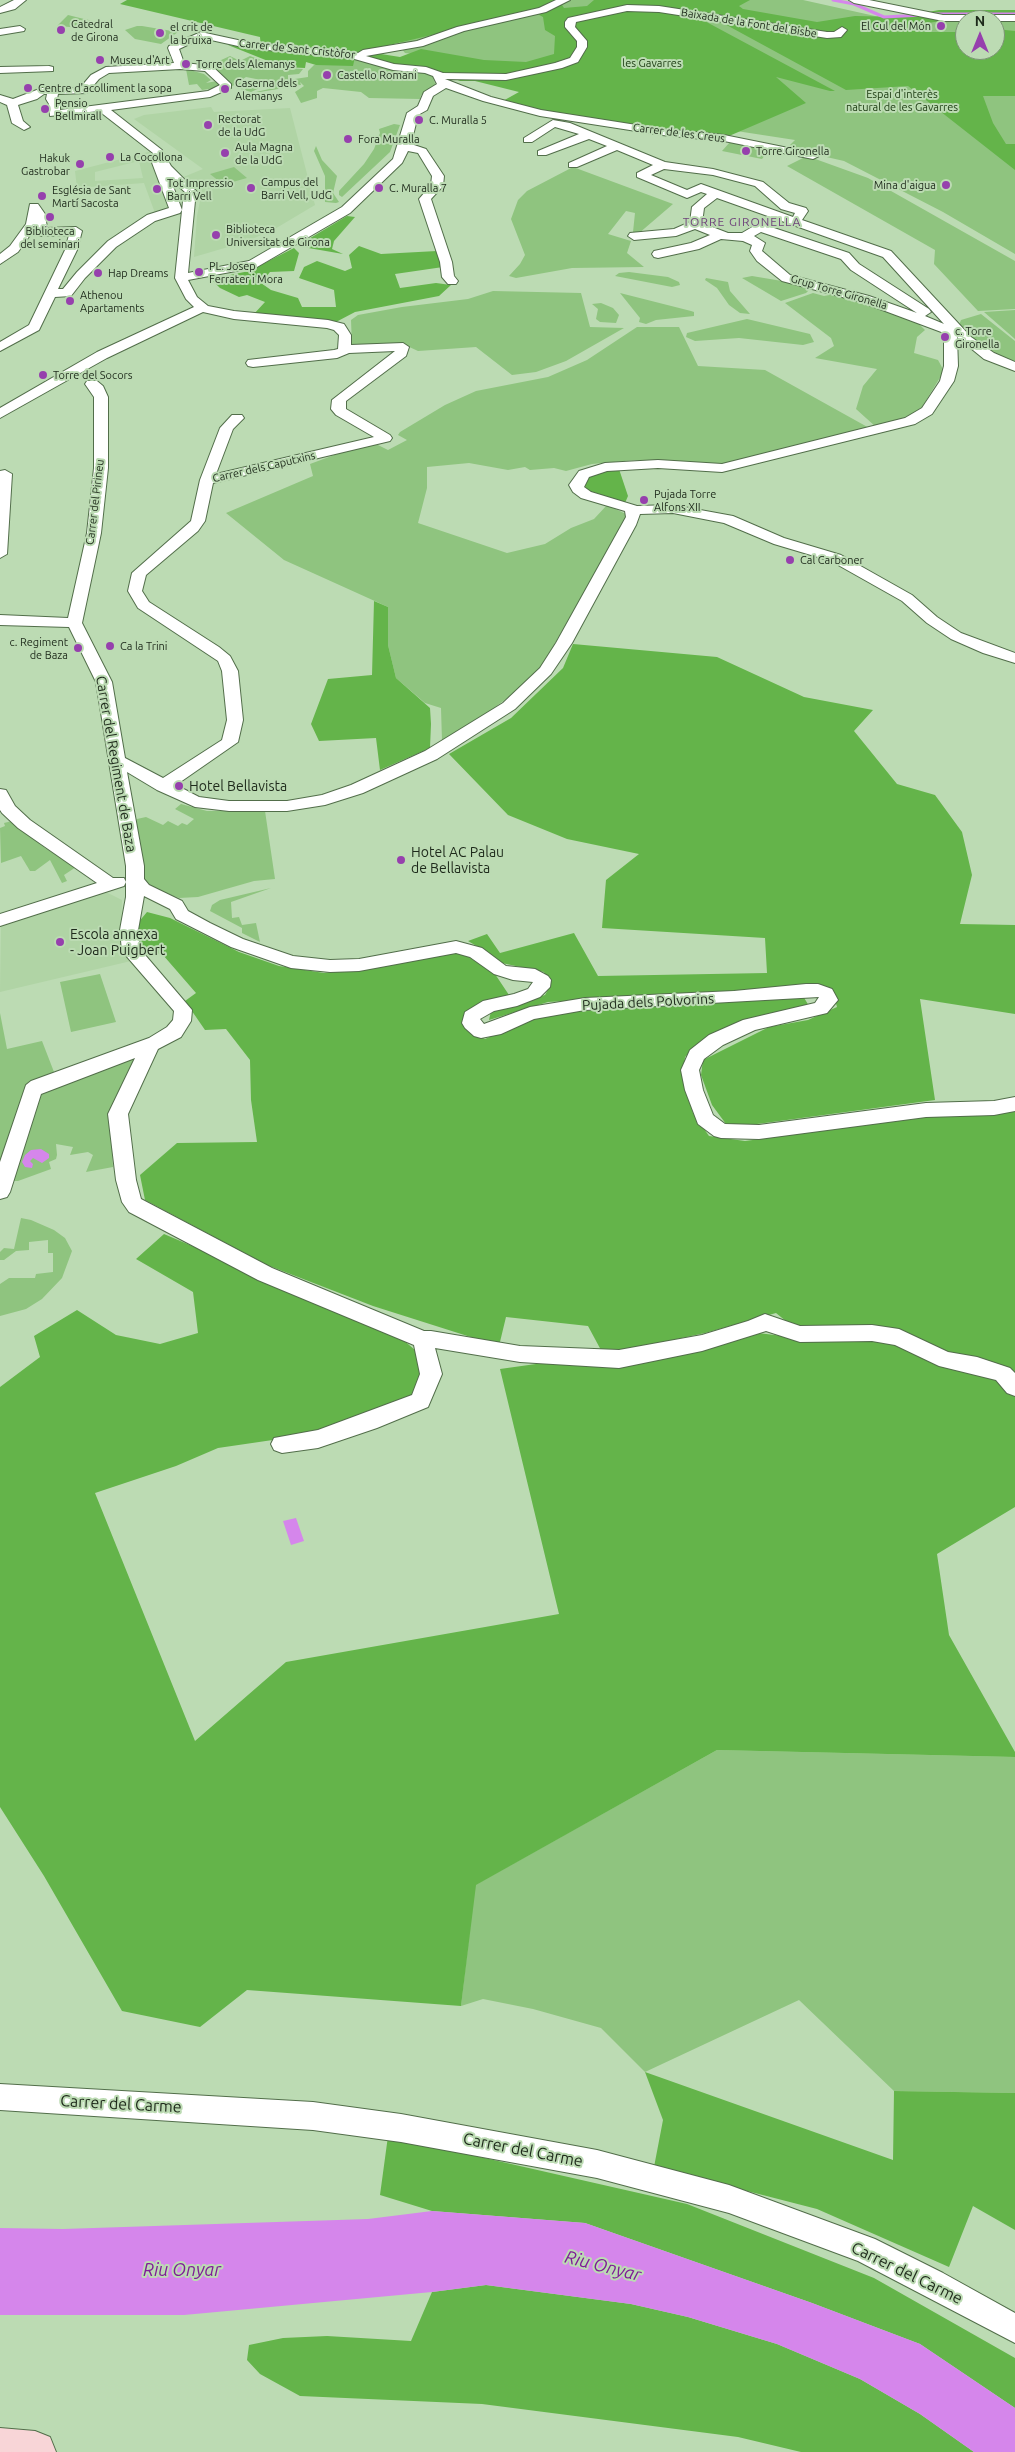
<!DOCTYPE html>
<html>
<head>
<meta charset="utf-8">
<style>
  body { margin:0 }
  #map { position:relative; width:1015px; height:2452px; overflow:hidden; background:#bcdbb3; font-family:Ubuntu,sans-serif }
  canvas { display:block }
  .north { position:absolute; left:955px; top:10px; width:50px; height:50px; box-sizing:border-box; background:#bcdbb3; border:1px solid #7d9476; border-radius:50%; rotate:0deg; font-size:14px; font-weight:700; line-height:20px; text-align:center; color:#1e2a1b }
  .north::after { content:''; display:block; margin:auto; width:18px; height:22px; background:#9640ad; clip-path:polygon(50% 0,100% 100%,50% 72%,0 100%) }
</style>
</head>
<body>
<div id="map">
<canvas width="1015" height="2452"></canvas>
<div class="north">N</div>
</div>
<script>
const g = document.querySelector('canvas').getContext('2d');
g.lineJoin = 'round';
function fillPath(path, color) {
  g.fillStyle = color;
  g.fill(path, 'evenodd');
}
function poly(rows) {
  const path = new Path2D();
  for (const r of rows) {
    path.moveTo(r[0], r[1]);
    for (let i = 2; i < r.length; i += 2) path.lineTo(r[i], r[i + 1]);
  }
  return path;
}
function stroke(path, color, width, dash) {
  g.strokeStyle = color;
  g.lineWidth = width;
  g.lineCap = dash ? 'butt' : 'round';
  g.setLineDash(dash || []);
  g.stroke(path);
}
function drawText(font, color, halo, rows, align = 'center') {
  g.font = font + ' Ubuntu,sans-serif';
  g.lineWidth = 4;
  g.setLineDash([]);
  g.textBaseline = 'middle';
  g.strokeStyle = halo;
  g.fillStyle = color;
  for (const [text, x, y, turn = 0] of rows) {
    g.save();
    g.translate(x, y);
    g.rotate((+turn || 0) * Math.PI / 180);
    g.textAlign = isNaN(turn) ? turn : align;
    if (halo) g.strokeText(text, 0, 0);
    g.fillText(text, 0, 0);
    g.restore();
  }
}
fillPath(poly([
  [211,107,214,112,290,108,315,205,273,230,245,242,194,257,197,216,201,196,182,179,184,178,181,178,203,169,134,119,144,115],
  [152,151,172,211,155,213,144,183,77,188,75,171],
  [139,161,143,178,95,181,95,172],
  [106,892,122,900,121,948,131,961,0,992,1,924]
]), '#b0d4a5');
fillPath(poly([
  [468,0,803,0,884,18,1015,19,1015,254,943,212,844,161,787,148,795,140,730,130,427,56,405,53,398,44,459,2],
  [965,20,995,20,995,50,965,50],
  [68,15,80,18,93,21,84,28,57,26],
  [137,26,142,26,178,32,161,44,135,39,125,30],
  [230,56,240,61,250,56,282,68,303,69,299,74,288,75,288,80,308,77,308,71,314,65,355,57,432,75,436,86,421,95,420,99,369,98,361,92,323,88,317,91,317,98,301,103,295,92,304,86,300,82,301,85,283,86,284,88,260,92,256,92,269,89,271,82,246,77,231,87,208,66],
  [186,69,204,74,211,80,206,83,217,81,222,87,202,90,197,84,189,85],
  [250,80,262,82,264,86,251,92,237,88,239,83],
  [394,124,400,125,390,152,342,197,339,195,339,191,364,164,374,149,380,133,379,129],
  [730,142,769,150,762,159,722,151],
  [316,146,322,160,337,176,333,193,339,202,336,203,325,202,325,176,314,151],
  [807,156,868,178,1015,261,1015,309,978,311,934,264,935,250,787,166],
  [234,167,247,178,229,183,226,180,220,182,210,174],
  [573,167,673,204,638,234,633,232,635,213,626,211,608,234,631,241,627,253,644,267,572,268,516,278,509,276,520,264,525,255,511,219,518,200,527,191],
  [629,272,668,277,679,282,680,285,672,287,615,276,619,273],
  [752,276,788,282,812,287,806,293,781,301,742,278],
  [706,278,728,282,730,291,750,314,740,313,729,305,717,288,705,280],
  [493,291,581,293,590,327,624,328,566,361,536,372,512,375,476,347,418,351,405,345,352,345,351,320,358,315,402,307,468,299],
  [620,293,691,311,694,312,694,316,656,320,646,324,639,322,640,318],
  [813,293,824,296,835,294,889,309,914,319,925,330,917,337,914,353,938,360,944,371,922,407,911,415,876,427,856,409,863,386,877,369,815,358,834,346,831,338,785,303],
  [601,303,613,308,619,315,616,323,600,322,596,319,598,309,592,304],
  [1015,310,1015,339,984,312],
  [981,314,1015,341,1015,364,971,339,959,325,961,320],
  [747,319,810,334,814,342,803,345,739,338,695,341,686,337,687,333],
  [637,327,679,327,698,366,765,370,871,429,721,465,635,460,592,464,566,471,554,468,530,470,525,467,508,470,469,463,427,467,427,488,418,523,507,553,545,544,571,528,594,519,607,505,626,514,626,519,543,664,523,686,486,714,442,741,441,708,425,703,396,678,388,645,388,607,284,560,226,513,313,476,310,464,356,447,376,444,388,450,407,440,398,435,400,432,445,405,476,391,548,377,587,360],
  [181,804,207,811,265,811,275,879,254,881,198,897,179,898,146,885,138,835,134,823,137,819,146,817,163,825,168,821,178,826,182,823,187,825,194,819,175,809],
  [12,821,45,848,76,867,64,875,67,881,62,883,50,860,35,871,30,871,21,856,1,863,0,828,5,826,4,823],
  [271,888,231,902,232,918,239,917,242,925,256,923,260,942,242,933,242,928,210,911,212,905,220,900],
  [100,974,116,1022,71,1032,60,982],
  [0,1013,7,1049,42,1041,54,1072,37,1079,0,1165],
  [137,1057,111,1132,113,1167,86,1172,93,1155,88,1152,70,1155,73,1147,56,1144,57,1155,56,1159,49,1162,51,1169,18,1181,10,1181,37,1096],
  [21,1218,31,1220,54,1230,65,1238,72,1251,62,1278,42,1299,26,1309,0,1316,0,1284,9,1278,35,1278,36,1274,53,1272,53,1253,48,1253,48,1240,29,1242,29,1250,16,1251,4,1260,0,1260,0,1252,4,1248,14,1249],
  [717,1750,1015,1757,1015,2093,894,2091,799,2000,645,2072,601,2028,533,2009,483,1999,461,2006,475,1885]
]), '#8fc47f');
fillPath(poly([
  [127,0,563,0,560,2,564,8,587,6,594,0,750,0,739,6,743,9,817,22,855,16,901,17,939,10,1015,10,1015,20,955,19,921,24,927,32,965,32,965,50,995,50,995,29,1015,31,1015,96,983,96,993,123,1006,144,1015,144,1015,170,908,86,846,90,721,22,699,18,835,91,830,91,776,77,806,103,729,136,639,125,540,111,501,102,519,92,475,81,460,81,423,66,395,65,355,57,353,66,316,65,306,62,305,68,283,67,228,45,261,48,260,37,120,4],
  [532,11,543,17,545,30,555,36,554,54,526,62,484,60,421,49,400,57,381,54,373,49],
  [347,216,355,217,334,241,332,249,343,254,297,246],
  [359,246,381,254,437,251,443,267,395,274,400,288,436,283,451,285,439,296,355,312,336,322,253,315,265,302,247,295,239,297,220,288,211,279,249,271,294,248,299,253,294,271,270,272,261,283,271,290,298,298,302,307,336,307,334,290,299,278,304,267,317,261,345,271,352,268,349,255],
  [619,469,628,496,625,503,587,490,584,484,588,477,600,471],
  [374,601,388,607,388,645,396,678,430,708,431,724,430,748,380,770,376,738,319,741,311,724,328,679,372,675],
  [573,644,717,657,804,697,873,710,854,731,897,784,935,795,962,832,972,875,960,924,1015,925,1015,1014,920,999,935,1100,757,1124,726,1124,712,1105,701,1075,703,1060,769,1027,808,1020,837,1007,833,992,822,986,548,1002,489,1020,491,1011,545,995,550,986,544,972,497,962,480,948,468,941,487,934,500,953,574,933,598,976,767,973,765,938,602,928,606,880,639,854,567,839,508,815,449,754,511,718,563,668],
  [147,912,170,918,239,952,279,966,324,973,368,969,461,952,495,974,509,995,489,1000,467,1030,485,1039,527,1020,580,1011,720,1003,803,996,809,1006,704,1039,685,1057,683,1078,693,1113,709,1136,745,1141,929,1117,1015,1111,1015,1378,943,1351,792,1326,776,1313,705,1333,621,1351,602,1352,588,1326,506,1317,499,1346,373,1306,267,1265,145,1200,140,1175,177,1143,257,1142,251,1100,250,1060,226,1029,205,1030,185,1001,196,993,163,955,138,947,137,924],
  [164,1234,394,1332,415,1350,423,1368,418,1395,300,1436,218,1448,176,1466,95,1493,195,1741,286,1662,559,1614,500,1369,758,1333,799,1338,872,1337,996,1376,1015,1395,1015,1507,937,1554,949,1635,1015,1752,1015,1757,717,1750,476,1885,461,2006,247,1990,200,2027,122,2011,44,1876,0,1807,0,1387,40,1357,34,1336,77,1310,116,1335,160,1344,198,1333,193,1292,136,1259],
  [645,2072,893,2160,894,2091,1015,2093,1015,2230,973,2206,949,2267,817,2209,654,2167,663,2120],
  [388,2136,687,2204,874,2278,1015,2358,1015,2408,920,2344,812,2303,585,2223,432,2211,380,2195],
  [486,2285,631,2304,688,2317,777,2344,860,2379,920,2414,974,2452,801,2452,738,2437,482,2404,300,2396,260,2374,247,2360,249,2345,283,2338,327,2336,411,2341,432,2292]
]), '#64b44a');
fillPath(poly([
  [41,1149,49,1154,49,1158,42,1163,33,1158,30,1161,33,1164,32,1168,25,1167,22,1162,25,1155,31,1150],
  [296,1518,304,1541,291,1545,283,1521],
  [432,2211,585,2223,812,2303,920,2344,1015,2408,1015,2452,974,2452,920,2414,860,2379,777,2344,688,2317,631,2304,486,2285,432,2292,184,2315,0,2315,0,2228,63,2229,368,2219]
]), '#d586eb');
stroke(poly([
  [833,0,854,4,884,17,922,15],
  [933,14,1015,14]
]), '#d586eb', 3);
const street = poly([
  [14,0,26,0,15,9,0,13,0,7,14,0],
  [556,0,570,0,546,12,464,31,423,46,366,56,394,64,426,67,443,73,506,74,555,63,570,58,577,47,577,41,565,27,565,22,568,18,627,5,659,6,827,32,834,32,842,27,847,30,841,37,827,38,659,12,627,11,576,22,575,27,587,41,587,47,578,62,562,68,506,80,445,79,491,97,541,110,662,129,724,135,813,153,819,156,813,159,724,141,662,135,540,116,483,101,446,88,433,96,427,110,418,115,411,144,426,149,444,176,443,186,431,199,452,262,454,276,458,281,456,284,448,284,442,277,440,262,419,199,431,185,432,176,418,153,408,151,402,163,350,213,257,267,188,280,197,297,208,306,234,311,328,320,344,324,351,335,351,345,403,343,409,347,406,356,346,401,346,409,390,435,392,438,390,441,213,483,205,521,198,531,146,575,142,591,149,602,219,647,230,656,238,671,243,720,238,742,176,785,199,797,229,801,287,801,322,795,351,785,425,751,503,703,540,668,556,643,626,517,625,511,581,498,573,492,569,485,579,471,605,463,658,460,722,464,905,418,922,408,940,381,944,366,944,333,861,302,782,281,757,261,750,251,752,245,743,241,721,239,699,249,658,258,654,257,652,254,654,251,691,243,710,235,695,229,676,236,634,240,628,236,630,233,674,229,690,222,692,207,707,194,701,192,687,198,637,177,637,173,653,165,617,150,577,167,569,167,569,163,607,146,589,139,546,155,538,155,538,151,579,134,555,127,532,142,524,142,524,138,553,120,570,123,665,162,713,169,763,182,789,203,806,208,808,211,802,220,891,251,971,337,994,353,1015,362,1015,371,984,359,957,337,958,366,954,381,932,414,915,424,722,472,658,468,607,471,589,477,584,487,591,492,637,506,673,505,733,516,784,538,841,555,912,595,937,617,961,633,1015,653,1015,663,983,653,951,639,927,623,902,601,831,561,774,544,724,523,673,513,640,514,636,525,572,643,551,674,515,709,437,759,363,793,325,805,287,811,229,811,195,807,157,790,127,772,144,866,144,879,149,885,182,901,188,911,210,923,243,939,293,956,330,960,359,959,456,941,482,948,506,966,535,969,548,976,551,980,550,987,540,997,517,1006,494,1011,480,1019,484,1024,530,1007,585,998,734,991,806,984,818,984,832,989,838,1000,827,1013,755,1030,723,1045,704,1059,699,1070,703,1090,713,1115,725,1124,759,1125,926,1103,994,1101,1015,1097,1015,1111,994,1115,926,1117,759,1139,721,1138,714,1136,698,1124,685,1090,681,1070,690,1050,709,1035,743,1020,815,1003,819,997,585,1010,534,1019,501,1034,481,1038,474,1036,465,1028,462,1023,465,1012,483,1001,514,994,528,989,533,982,513,980,494,974,470,957,456,953,359,971,330,972,291,968,231,947,176,919,170,909,144,896,138,930,140,949,192,1010,191,1021,181,1037,158,1049,128,1114,136,1180,141,1199,272,1268,424,1331,431,1331,520,1346,619,1350,702,1335,748,1321,765,1314,800,1326,872,1325,899,1329,948,1352,977,1357,1010,1368,1015,1373,1015,1396,1007,1393,996,1380,939,1366,895,1345,872,1341,800,1342,766,1331,702,1351,619,1368,520,1362,435,1348,442,1374,428,1407,377,1428,318,1448,282,1453,274,1450,271,1444,274,1438,318,1430,412,1395,420,1374,414,1345,258,1280,129,1212,122,1202,116,1180,108,1114,135,1058,41,1094,10,1192,7,1197,0,1199,0,1162,26,1085,31,1081,149,1038,167,1027,173,1020,174,1011,122,951,120,930,126,897,126,882,124,886,0,926,0,914,97,883,18,828,2,813,0,810,0,789,6,790,15,806,30,820,113,878,124,878,126,882,126,866,96,682,69,627,0,625,0,615,68,618,87,533,94,468,94,397,85,384,87,381,97,381,103,386,108,397,108,468,101,533,82,623,112,682,125,758,163,778,222,740,227,720,222,671,218,661,138,608,128,591,132,573,191,521,200,480,220,428,232,415,242,415,244,418,233,429,216,474,374,437,336,415,331,409,332,400,395,351,349,353,337,358,253,367,248,366,246,363,248,360,334,350,338,349,339,335,334,330,327,328,234,319,203,312,107,358,0,418,0,408,97,352,194,307,186,299,175,278,183,201,188,195,170,178,182,210,180,213,155,221,116,247,85,278,71,296,55,297,39,330,0,351,0,342,29,325,65,250,69,235,42,236,38,235,35,228,18,252,0,264,0,254,10,246,26,224,30,204,38,204,45,214,47,228,76,227,82,231,77,250,58,289,63,289,77,272,108,241,147,215,169,208,151,160,153,153,99,111,50,116,49,104,46,99,47,94,44,94,37,99,18,105,23,121,30,127,24,130,12,123,7,105,0,102,0,95,13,99,42,88,80,88,91,75,106,67,174,63,168,48,169,46,201,32,247,42,358,53,363,50,417,41,457,27,539,8,556,0],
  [202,38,247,48,351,58,393,70,425,73,433,76,437,84,424,92,418,106,407,113,393,159,342,207,249,261,188,273,195,201,200,195,171,166,162,150,111,110,210,97,231,88,231,84,212,66,184,63,179,49,202,38],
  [180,69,205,71,220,85,208,91,60,110,60,104,57,99,58,94,87,93,99,79,109,73,180,69],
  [664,169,713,175,755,186,781,209,795,213,793,217,701,184,687,190,651,175,664,169],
  [717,198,883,257,944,324,925,316,931,312,929,309,859,264,849,253,759,223,742,233,728,233,702,223,704,208,717,198],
  [761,232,841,259,851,270,917,313,869,296,790,275,762,251,765,243,754,236,761,232],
  [849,0,869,0,943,15,1015,15,1015,21,943,21,854,3,849,0],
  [20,26,25,29,24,31,0,35,0,29,20,26],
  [49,66,53,67,53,71,0,73,0,67,49,66],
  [5,470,12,474,7,554,0,558,0,471,5,470],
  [0,2084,313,2102,401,2114,597,2150,729,2185,875,2239,943,2273,1015,2313,1015,2343,858,2261,729,2213,597,2178,401,2142,313,2130,0,2110,0,2084]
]);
const secondary = poly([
  [0,2428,35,2431,50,2437,56,2452,0,2452,0,2428]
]);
stroke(street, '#526e4a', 2);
stroke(secondary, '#526e4a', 2);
fillPath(street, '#fff');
fillPath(secondary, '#f8d5d7');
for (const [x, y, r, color] of [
  [941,26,5,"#9640ad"],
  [61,30,5,"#9640ad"],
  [160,33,5,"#9640ad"],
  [100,60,5,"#9640ad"],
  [186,64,5,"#9640ad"],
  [327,75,5,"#9640ad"],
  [28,88,5,"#9640ad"],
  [225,89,5,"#9640ad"],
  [45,109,5,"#9640ad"],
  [419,120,5,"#9640ad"],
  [208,125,5,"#9640ad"],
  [348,139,5,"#9640ad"],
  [746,151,5,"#9640ad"],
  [225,153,5,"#9640ad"],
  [110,157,5,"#9640ad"],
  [80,164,5,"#9640ad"],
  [946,185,5,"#9640ad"],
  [251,188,5,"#9640ad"],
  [379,188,5,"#9640ad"],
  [157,189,5,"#9640ad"],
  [42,196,5,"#9640ad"],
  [50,217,5,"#9640ad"],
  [216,235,5,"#9640ad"],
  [199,272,5,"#9640ad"],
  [98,273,5,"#9640ad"],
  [70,301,5,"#9640ad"],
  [945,337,5,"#9640ad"],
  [43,375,5,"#9640ad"],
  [644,500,5,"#9640ad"],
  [790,560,5,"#9640ad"],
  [110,646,5,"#9640ad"],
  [78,648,5,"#9640ad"],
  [179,786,5,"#9640ad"],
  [401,860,5,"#9640ad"],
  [60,942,5,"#9640ad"]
]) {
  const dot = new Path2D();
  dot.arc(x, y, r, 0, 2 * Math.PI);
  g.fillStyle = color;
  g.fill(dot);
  stroke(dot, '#bcdbb3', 2);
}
drawText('11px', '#1e2a1b', '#bcdbb3', [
  ["Baixada de la Font del Bisbe",749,23,9],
  ["Carrer de Sant Cristòfor",297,49,6],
  ["Carrer de les Creus",679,133,7],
  ["Grup Torre Gironella",839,292,16],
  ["Carrer dels Caputxins",264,467,-13],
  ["Carrer del Pirineu",95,502,-83]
]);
drawText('11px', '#1e2a1b', '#bcdbb3', [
  ["Catedral",71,24],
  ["de Girona",71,37],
  ["El Cul del Món",931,26,"right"],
  ["el crit de",170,27],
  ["la bruixa",170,40],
  ["Museu d'Art",110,60],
  ["Torre dels Alemanys",196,64],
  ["Castello Romani",337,75],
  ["Caserna dels",235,83],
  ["Alemanys",235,96],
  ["Centre d'acolliment la sopa",38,88],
  ["Pensio",55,103],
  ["Bellmirall",55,116],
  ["Rectorat",218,119],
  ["de la UdG",218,132],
  ["C. Muralla 5",429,120],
  ["Fora Muralla",358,139],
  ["Aula Magna",235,147],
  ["de la UdG",235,160],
  ["Torre Gironella",756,151],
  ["La Cocollona",120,157],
  ["Hakuk",70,158,"right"],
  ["Gastrobar",70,171,"right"],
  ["Campus del",261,182],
  ["Barri Vell, UdG",261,195],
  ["Tot Impressio",167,183],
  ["Barri Vell",167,196],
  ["Mina d'aigua",936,185,"right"],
  ["C. Muralla 7",389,188],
  ["Església de Sant",52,190],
  ["Martí Sacosta",52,203],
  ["Biblioteca",226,229],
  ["Universitat de Girona",226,242],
  ["Biblioteca",50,231,"center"],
  ["del seminari",50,244,"center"],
  ["PL. Josep",209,266],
  ["Ferrater i Mora",209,279],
  ["Hap Dreams",108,273],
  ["Athenou",80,295],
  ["Apartaments",80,308],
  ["c. Torre",955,331],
  ["Gironella",955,344],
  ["Torre del Socors",53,375],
  ["Pujada Torre",654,494],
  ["Alfons XII",654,507],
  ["Cal Carboner",800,560],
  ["c. Regiment",68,642,"right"],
  ["de Baza",68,655,"right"],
  ["Ca la Trini",120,646]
], 'left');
drawText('11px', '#203f16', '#bcdbb3', [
  ["les Gavarres",652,63],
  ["Espai d'interès",902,94],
  ["natural de les Gavarres",902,107]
]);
g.letterSpacing = '1px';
drawText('12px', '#6f447b', '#bcdbb3', [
  ["TORRE GIRONELLA",742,222]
]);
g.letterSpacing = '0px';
drawText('14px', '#1e2a1b', '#bcdbb3', [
  ["Carrer del Regiment de Baza",116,764,80],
  ["Pujada dels Polvorins",648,1002,-3]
]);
drawText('14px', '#1e2a1b', '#bcdbb3', [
  ["Hotel Bellavista",189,786],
  ["Hotel AC Palau",411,852],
  ["de Bellavista",411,868],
  ["Escola annexa",70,934],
  ["- Joan Puigbert",70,950]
], 'left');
drawText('16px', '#1e2a1b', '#bcdbb3', [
  ["Carrer del Carme",121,2104,3],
  ["Carrer del Carme",523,2150,11],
  ["Carrer del Carme",907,2273,26]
]);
drawText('italic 18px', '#7f1d97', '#bcdbb3', [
  ["Riu Onyar",603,2266,14],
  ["Riu Onyar",182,2270]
]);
</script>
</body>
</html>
